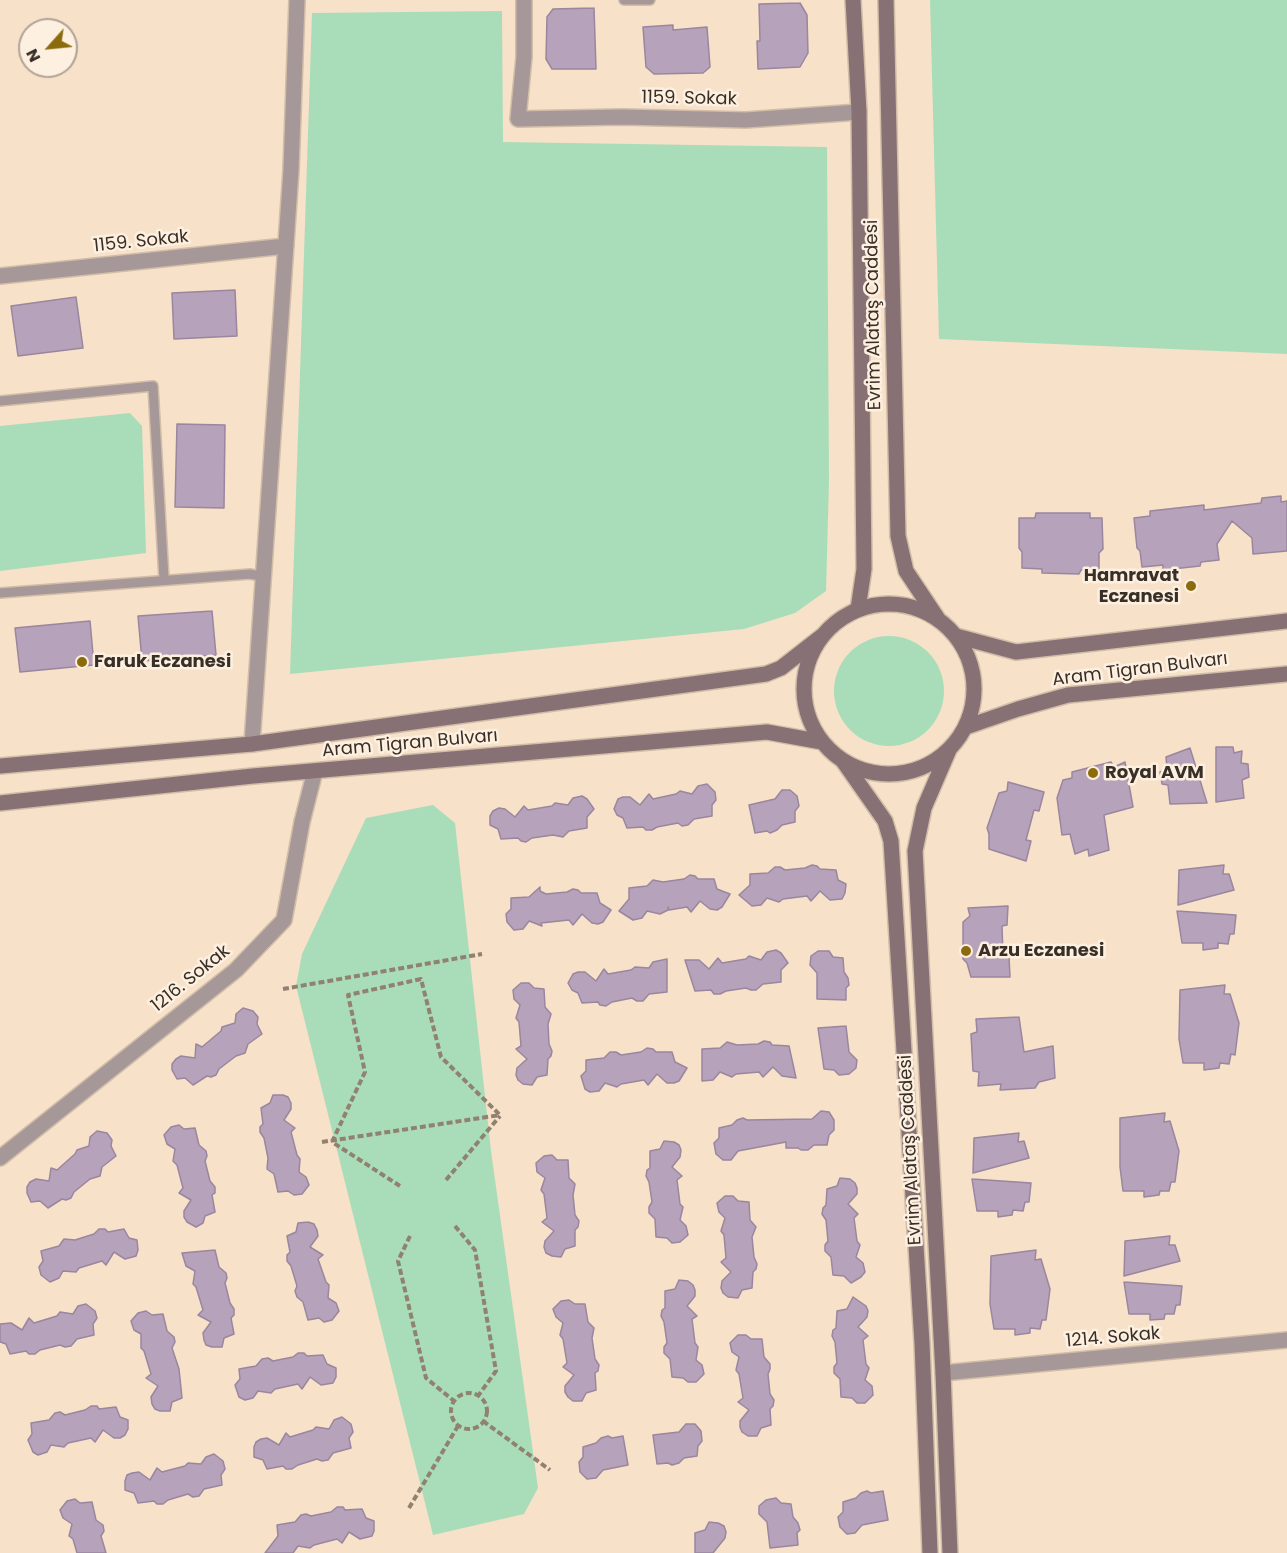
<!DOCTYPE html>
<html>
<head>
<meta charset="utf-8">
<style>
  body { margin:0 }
  #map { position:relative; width:1287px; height:1553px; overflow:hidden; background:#f7e1c8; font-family:Poppins,sans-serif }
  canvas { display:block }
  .north { position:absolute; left:18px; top:18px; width:60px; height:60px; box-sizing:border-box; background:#fef0e1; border:2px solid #afa396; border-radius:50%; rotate:243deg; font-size:16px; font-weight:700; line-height:24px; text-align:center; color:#382f26 }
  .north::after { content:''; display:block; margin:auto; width:21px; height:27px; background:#8b6b0b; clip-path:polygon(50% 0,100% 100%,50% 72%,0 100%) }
</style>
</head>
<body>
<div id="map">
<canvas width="1287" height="1553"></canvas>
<div class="north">N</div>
</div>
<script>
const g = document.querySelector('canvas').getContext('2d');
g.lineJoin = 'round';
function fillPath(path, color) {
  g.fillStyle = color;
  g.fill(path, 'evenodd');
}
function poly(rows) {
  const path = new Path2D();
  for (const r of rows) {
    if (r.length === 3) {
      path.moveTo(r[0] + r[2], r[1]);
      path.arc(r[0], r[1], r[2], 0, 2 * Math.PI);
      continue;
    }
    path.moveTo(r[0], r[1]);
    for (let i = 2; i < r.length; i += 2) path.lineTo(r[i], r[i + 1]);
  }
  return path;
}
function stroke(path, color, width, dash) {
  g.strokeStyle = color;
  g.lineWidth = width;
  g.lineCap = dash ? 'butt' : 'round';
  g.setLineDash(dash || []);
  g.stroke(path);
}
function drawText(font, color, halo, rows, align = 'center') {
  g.font = font + ' Poppins,sans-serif';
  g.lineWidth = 5;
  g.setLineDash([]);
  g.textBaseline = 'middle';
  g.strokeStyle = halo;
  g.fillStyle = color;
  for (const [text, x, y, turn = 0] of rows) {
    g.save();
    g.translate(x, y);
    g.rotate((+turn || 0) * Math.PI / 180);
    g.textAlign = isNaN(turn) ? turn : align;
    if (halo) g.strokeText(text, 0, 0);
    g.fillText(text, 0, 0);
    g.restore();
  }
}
fillPath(poly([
  [930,0,1287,0,1287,354,939,339],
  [502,11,503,142,827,147,829,481,826,591,795,613,744,629,290,674,312,13],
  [130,413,142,426,146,553,0,571,0,426],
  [889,691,55],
  [433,805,455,823,491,1151,538,1488,524,1514,433,1535,296,986,302,954,366,818]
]), '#a9ddb9');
const building = poly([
  [800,3,807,15,808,53,800,67,758,69,757,41,760,41,759,4,800,3],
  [594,8,596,69,552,69,546,59,547,17,553,9,594,8],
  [673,25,673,30,707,27,710,67,703,73,654,74,646,67,643,27,673,25],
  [235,290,237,336,174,339,172,293,235,290],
  [76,297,83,348,18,356,11,306,76,297],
  [177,424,225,425,224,508,175,507,177,424],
  [1281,496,1281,502,1287,501,1287,551,1253,554,1252,538,1232,521,1217,544,1219,560,1201,562,1200,566,1163,570,1163,565,1142,567,1140,551,1137,548,1134,518,1150,516,1150,511,1204,505,1204,510,1261,503,1262,498,1281,496],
  [1036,513,1090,513,1090,518,1102,518,1103,549,1099,553,1099,570,1081,570,1079,574,1042,573,1042,569,1022,568,1022,552,1019,548,1019,518,1035,518,1036,513],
  [212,611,216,655,142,661,138,616,212,611],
  [90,621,94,665,20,672,15,628,90,621],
  [1216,747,1233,747,1234,753,1242,751,1241,763,1248,764,1249,777,1242,780,1244,798,1216,802,1216,747],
  [1190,748,1207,803,1170,804,1168,785,1162,784,1160,772,1167,769,1166,757,1190,748],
  [1111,762,1114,767,1125,762,1133,807,1104,815,1109,850,1089,856,1088,849,1075,854,1070,834,1062,835,1057,798,1063,780,1072,778,1072,772,1111,762],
  [1008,782,1044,792,1039,811,1034,810,1026,840,1031,841,1026,861,989,849,989,834,987,828,999,793,1007,791,1008,782],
  [707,784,715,792,716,800,712,805,712,816,694,819,688,825,682,826,678,823,657,827,652,830,646,830,643,827,627,828,623,818,617,815,614,809,618,799,623,797,630,797,640,805,649,794,653,799,676,794,680,791,692,794,698,786,707,784],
  [782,790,790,790,797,796,799,806,795,811,795,822,782,825,777,830,770,833,767,831,755,833,749,805,775,799,782,790],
  [582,796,587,799,594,809,587,817,587,828,569,831,563,837,553,835,532,838,526,842,521,841,518,838,501,839,498,829,490,825,490,816,493,811,499,808,505,809,515,817,524,806,528,810,552,806,555,803,568,805,573,798,582,796],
  [812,865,817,866,820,869,836,870,838,880,846,884,845,893,842,899,830,900,820,891,811,901,807,896,783,899,779,902,767,898,761,905,752,906,739,895,750,885,750,874,768,873,775,867,780,867,785,870,805,868,812,865],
  [1224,865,1223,874,1229,874,1234,890,1178,905,1179,870,1224,865],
  [690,875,695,876,698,879,714,879,717,889,730,894,722,907,717,910,710,909,700,901,691,912,687,907,669,910,668,907,668,910,660,914,647,911,642,918,633,920,619,911,629,899,629,888,647,886,653,880,663,882,684,879,690,875],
  [540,887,540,891,546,894,567,892,573,889,578,890,581,893,597,893,600,903,611,910,603,922,598,924,592,923,582,914,573,925,569,920,541,923,542,926,529,921,523,929,514,930,507,922,506,914,511,909,511,898,529,897,540,887],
  [1008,906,1007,925,1002,926,1003,957,1009,957,1010,977,971,977,967,963,963,959,963,922,970,916,968,908,1008,906],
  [1177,911,1236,915,1234,934,1230,934,1228,944,1218,943,1218,948,1203,950,1203,943,1182,943,1177,911],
  [776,950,781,953,788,963,781,970,781,982,763,984,756,990,751,990,746,988,726,991,720,994,714,994,711,990,695,991,685,960,699,960,709,969,718,958,722,963,746,959,749,956,761,960,767,952,776,950],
  [818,951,829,951,833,957,843,958,844,972,848,978,849,985,846,988,846,1000,817,999,817,973,810,965,811,956,818,951],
  [667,959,667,992,649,994,643,1001,637,1001,632,998,612,1002,606,1006,600,1005,598,1002,582,1003,578,993,572,990,568,983,573,974,578,972,585,972,596,981,604,969,608,974,631,970,635,967,649,968,653,962,667,959],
  [521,983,529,983,534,988,544,989,545,1007,551,1014,548,1024,549,1044,552,1051,551,1056,548,1059,547,1075,537,1077,532,1085,523,1084,518,1080,516,1075,517,1068,527,1059,516,1049,521,1046,519,1022,516,1018,520,1005,514,999,513,990,521,983],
  [1225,985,1224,994,1230,994,1239,1023,1235,1055,1231,1054,1229,1064,1220,1063,1219,1068,1204,1070,1204,1063,1183,1063,1179,1039,1180,990,1225,985],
  [243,1008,253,1011,258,1017,257,1024,262,1034,248,1044,245,1053,236,1056,219,1069,216,1075,211,1077,207,1076,193,1085,185,1078,177,1079,172,1070,172,1064,176,1059,181,1056,195,1058,196,1044,202,1047,221,1031,222,1027,235,1023,236,1014,243,1008],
  [1019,1017,1024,1052,1053,1046,1055,1078,1039,1082,1035,1088,1000,1090,1001,1084,978,1086,979,1072,973,1071,971,1034,977,1032,976,1019,1019,1017],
  [846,1026,849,1052,857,1060,856,1068,849,1074,839,1075,834,1070,824,1069,818,1028,846,1026],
  [764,1041,770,1042,772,1045,789,1046,796,1078,782,1076,773,1067,763,1077,759,1072,736,1074,732,1077,720,1072,713,1080,702,1081,702,1049,720,1048,727,1042,737,1045,758,1044,764,1041],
  [647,1048,653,1049,656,1052,672,1052,675,1062,687,1068,679,1081,674,1083,667,1083,657,1074,648,1085,644,1080,621,1084,617,1087,605,1083,599,1091,590,1092,585,1089,581,1076,586,1071,586,1060,604,1058,610,1052,616,1052,621,1055,641,1052,647,1048],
  [273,1095,283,1095,288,1097,291,1103,291,1109,284,1120,295,1128,291,1132,297,1155,300,1159,299,1172,306,1177,309,1185,302,1194,294,1195,288,1191,278,1192,274,1174,267,1169,268,1158,264,1138,260,1132,260,1127,263,1124,261,1108,270,1103,273,1095],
  [821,1111,829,1112,834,1120,834,1130,829,1135,827,1145,814,1145,808,1150,801,1150,798,1148,786,1148,786,1142,738,1151,731,1160,723,1160,716,1154,714,1143,719,1138,719,1128,732,1125,737,1120,743,1118,747,1120,812,1119,821,1111],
  [1165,1113,1164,1122,1170,1121,1179,1151,1175,1182,1171,1182,1169,1191,1160,1191,1159,1195,1144,1197,1144,1191,1123,1191,1120,1167,1120,1118,1165,1113],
  [179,1125,184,1129,195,1128,199,1145,206,1151,207,1156,205,1161,210,1181,215,1187,215,1193,212,1195,215,1212,205,1216,203,1223,196,1227,187,1222,184,1217,184,1211,191,1200,179,1193,183,1188,177,1165,173,1161,175,1149,167,1144,164,1135,171,1127,179,1125],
  [97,1131,107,1133,112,1140,111,1146,116,1156,102,1167,100,1176,90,1179,74,1192,71,1198,66,1200,62,1199,48,1208,40,1201,31,1202,27,1193,27,1187,30,1182,36,1179,49,1181,51,1168,57,1170,75,1154,77,1150,89,1146,90,1137,97,1131],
  [1019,1133,1018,1142,1024,1141,1029,1158,973,1173,974,1138,1019,1133],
  [664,1141,674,1142,679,1145,681,1150,680,1157,672,1167,682,1176,677,1180,680,1204,683,1207,680,1220,686,1226,688,1235,680,1242,672,1243,667,1238,656,1237,655,1219,649,1213,649,1207,652,1202,649,1182,646,1176,647,1170,650,1168,650,1151,660,1149,664,1141],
  [552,1155,557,1160,568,1160,569,1178,575,1184,573,1195,575,1215,579,1221,578,1227,575,1230,575,1246,565,1249,561,1257,552,1256,546,1253,544,1247,545,1241,554,1231,542,1222,547,1218,544,1194,541,1190,545,1178,537,1172,536,1163,544,1156,552,1155],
  [840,1178,850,1179,855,1183,857,1188,857,1194,848,1204,858,1214,854,1218,857,1241,860,1245,856,1257,863,1263,865,1272,861,1277,851,1283,844,1276,833,1275,831,1257,825,1251,825,1245,828,1241,826,1220,822,1214,823,1208,826,1205,827,1189,837,1186,840,1178],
  [972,1179,1031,1183,1029,1202,1025,1202,1023,1211,1013,1210,1012,1215,998,1217,998,1211,977,1211,972,1179],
  [725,1196,733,1196,738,1201,749,1202,750,1220,756,1227,752,1237,754,1257,757,1264,756,1269,753,1272,752,1288,742,1290,738,1298,728,1297,723,1293,721,1288,722,1281,731,1272,721,1262,726,1258,724,1235,721,1231,725,1218,719,1212,717,1203,725,1196],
  [308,1222,314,1224,317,1230,318,1236,310,1247,323,1255,318,1259,326,1282,329,1285,328,1298,336,1303,339,1311,332,1320,324,1322,319,1318,308,1320,303,1302,297,1297,295,1291,297,1286,291,1266,287,1261,287,1255,290,1252,287,1236,296,1232,298,1223,308,1222],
  [99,1229,105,1229,108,1232,124,1229,129,1238,137,1240,138,1250,136,1256,125,1259,114,1252,106,1265,102,1261,79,1268,76,1272,63,1271,59,1278,50,1282,41,1275,39,1267,43,1261,41,1251,59,1246,64,1239,75,1240,94,1234,99,1229],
  [1170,1236,1169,1245,1175,1245,1180,1261,1124,1276,1125,1241,1170,1236],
  [215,1250,219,1267,226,1273,227,1278,225,1283,230,1303,234,1309,234,1315,231,1318,234,1334,224,1338,222,1347,212,1347,206,1345,204,1340,203,1333,211,1322,198,1315,203,1310,196,1287,193,1284,195,1271,186,1266,182,1253,215,1250],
  [1036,1250,1035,1260,1041,1259,1050,1289,1046,1320,1042,1320,1040,1329,1030,1328,1030,1333,1015,1335,1015,1329,994,1329,990,1304,991,1256,1036,1250],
  [679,1280,688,1281,693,1285,695,1290,695,1296,687,1306,697,1316,692,1319,695,1343,698,1347,696,1360,702,1365,704,1374,696,1382,688,1382,683,1378,672,1377,670,1359,664,1353,664,1347,667,1343,664,1322,661,1316,662,1310,665,1308,665,1291,675,1289,679,1280],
  [1124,1282,1182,1286,1180,1305,1176,1305,1174,1314,1165,1314,1164,1319,1150,1320,1150,1314,1129,1314,1124,1282],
  [853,1297,866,1306,868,1311,867,1317,858,1327,868,1336,863,1340,866,1364,869,1368,865,1380,872,1386,873,1395,865,1403,857,1403,852,1398,841,1397,840,1379,834,1373,834,1367,837,1363,835,1342,832,1336,833,1330,836,1328,837,1311,847,1309,853,1297],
  [569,1300,575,1304,585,1304,588,1322,594,1328,592,1338,595,1359,599,1365,598,1371,595,1373,596,1390,586,1393,582,1401,573,1401,568,1397,565,1392,565,1386,574,1375,563,1367,567,1363,563,1339,560,1335,563,1323,556,1317,553,1309,561,1301,569,1300],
  [86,1304,95,1311,97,1318,93,1324,94,1335,77,1339,71,1346,65,1347,60,1345,40,1350,35,1354,29,1354,26,1351,10,1354,6,1344,0,1342,0,1324,11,1323,22,1330,29,1318,34,1323,57,1316,60,1312,73,1314,78,1306,86,1304],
  [146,1311,152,1315,163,1314,167,1331,174,1337,175,1342,172,1348,179,1369,182,1398,172,1402,170,1411,160,1411,155,1409,152,1404,151,1397,158,1386,146,1378,151,1374,144,1351,141,1348,141,1334,134,1330,131,1321,138,1313,146,1311],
  [738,1335,746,1335,751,1339,762,1339,764,1357,770,1364,770,1369,768,1374,770,1394,774,1400,773,1406,770,1409,771,1425,761,1428,757,1436,748,1436,742,1432,740,1427,740,1421,749,1410,738,1402,743,1398,739,1374,736,1370,739,1357,732,1352,730,1343,738,1335],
  [298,1353,304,1353,307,1356,323,1355,327,1364,336,1368,336,1377,333,1383,321,1385,310,1377,302,1389,298,1384,275,1389,271,1393,258,1391,253,1398,245,1400,239,1397,235,1385,240,1379,239,1369,256,1366,262,1359,268,1358,273,1361,293,1357,298,1353],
  [91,1406,97,1406,99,1409,116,1407,120,1417,128,1420,128,1429,125,1435,120,1438,114,1438,103,1430,95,1442,91,1438,68,1443,64,1447,51,1445,47,1452,38,1455,33,1452,28,1440,32,1434,31,1423,49,1420,55,1413,60,1412,65,1415,85,1410,91,1406],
  [342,1417,351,1424,353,1432,349,1438,351,1448,333,1453,328,1460,322,1461,317,1459,298,1465,292,1469,286,1469,283,1466,267,1469,263,1460,254,1457,254,1447,256,1442,261,1439,267,1438,279,1445,286,1433,290,1437,313,1430,316,1427,329,1429,334,1420,342,1417],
  [686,1424,695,1424,701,1431,702,1441,698,1446,697,1456,684,1458,679,1463,672,1465,668,1463,657,1464,653,1435,679,1432,686,1424],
  [608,1436,612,1438,623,1436,628,1465,603,1470,596,1478,587,1479,580,1472,579,1462,583,1457,583,1447,596,1443,601,1438,608,1436],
  [214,1454,223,1461,225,1469,221,1475,222,1485,204,1489,199,1496,193,1497,188,1494,168,1500,163,1504,157,1504,154,1501,138,1503,134,1493,125,1490,125,1481,127,1475,132,1473,139,1472,150,1480,157,1468,162,1472,185,1466,188,1463,201,1464,206,1457,214,1454],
  [867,1491,871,1493,883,1491,888,1520,862,1525,855,1533,847,1534,840,1527,838,1517,843,1512,843,1502,856,1498,861,1493,867,1491],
  [776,1498,781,1503,791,1504,793,1517,798,1523,800,1530,797,1533,798,1545,770,1548,767,1522,759,1514,759,1506,766,1500,776,1498],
  [75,1499,80,1503,92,1502,96,1520,103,1525,104,1531,101,1536,106,1553,77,1553,73,1539,69,1536,72,1524,63,1518,60,1510,67,1501,75,1499],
  [337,1507,343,1507,345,1510,362,1509,366,1518,374,1521,374,1531,372,1536,360,1539,349,1532,342,1543,337,1539,314,1545,310,1548,298,1546,293,1553,265,1553,278,1536,277,1525,295,1522,301,1515,306,1514,311,1516,331,1512,337,1507],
  [709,1522,718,1523,724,1526,726,1532,725,1538,713,1553,695,1553,695,1533,705,1530,709,1522]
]);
fillPath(building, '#b6a2ba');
stroke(building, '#9a869e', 1.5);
const service = poly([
  [624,0,650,0],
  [0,401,153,386,164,579],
  [0,593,250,574,265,577]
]);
const minor = poly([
  [524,0,524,57,518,119,622,117,746,120,859,112],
  [0,276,286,246],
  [252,744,291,170,297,0],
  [0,1158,236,970,284,920,302,822,315,771],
  [943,1373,1287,1340]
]);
const secondary = poly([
  [886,0,898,536,906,571,938,619],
  [889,689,85],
  [842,618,858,609,864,569,859,112,853,0],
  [956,636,1016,652,1287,621],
  [966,727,1018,709,1068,695,1287,674],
  [949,750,924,808,915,851,943,1373,950,1553],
  [843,761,885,821,891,841,922,1343,930,1553],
  [0,766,252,744,766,674,781,668,822,636],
  [0,803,253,776,767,732,822,742]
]);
stroke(service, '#d1bda8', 12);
stroke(minor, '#d1bda8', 18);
stroke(secondary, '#d1bda8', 18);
stroke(poly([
  [283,989,482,954],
  [322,1142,500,1115],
  [446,1180,500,1116],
  [400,1186,332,1142,365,1072,348,995,421,979,441,1057,500,1115],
  [455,1226,475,1250,496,1371,478,1396],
  [410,1236,398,1261,426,1378,454,1401],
  [469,1411,18],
  [483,1421,550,1470],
  [409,1508,458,1426]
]), '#908171', 4, [6, 3]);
stroke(service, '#a69799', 9);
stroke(minor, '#a69799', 15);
stroke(secondary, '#877175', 15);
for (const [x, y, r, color] of [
  [1191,586,6,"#8b6b0b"],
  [82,662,6,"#8b6b0b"],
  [1093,773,6,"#8b6b0b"],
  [966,951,6,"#8b6b0b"]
]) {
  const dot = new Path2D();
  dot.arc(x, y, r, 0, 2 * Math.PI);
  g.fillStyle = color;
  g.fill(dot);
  stroke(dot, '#fef0e1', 2);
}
drawText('18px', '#382f26', '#fef0e1', [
  ["1159. Sokak",689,99,1],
  ["1159. Sokak",141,242,-6],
  ["Evrim Alataş Caddesi",874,315,-91],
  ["Aram Tigran Bulvarı",1140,670,-7],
  ["Aram Tigran Bulvarı",410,744,-5],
  ["1216. Sokak",191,979,-39],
  ["Evrim Alataş Caddesi",911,1150,-93],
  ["1214. Sokak",1113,1338,-5]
]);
drawText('bold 18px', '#382f26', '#fef0e1', [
  ["Hamravat",1179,576,"right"],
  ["Eczanesi",1179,597,"right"],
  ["Faruk Eczanesi",94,662],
  ["Royal AVM",1105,773],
  ["Arzu Eczanesi",978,951]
], 'left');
</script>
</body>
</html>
